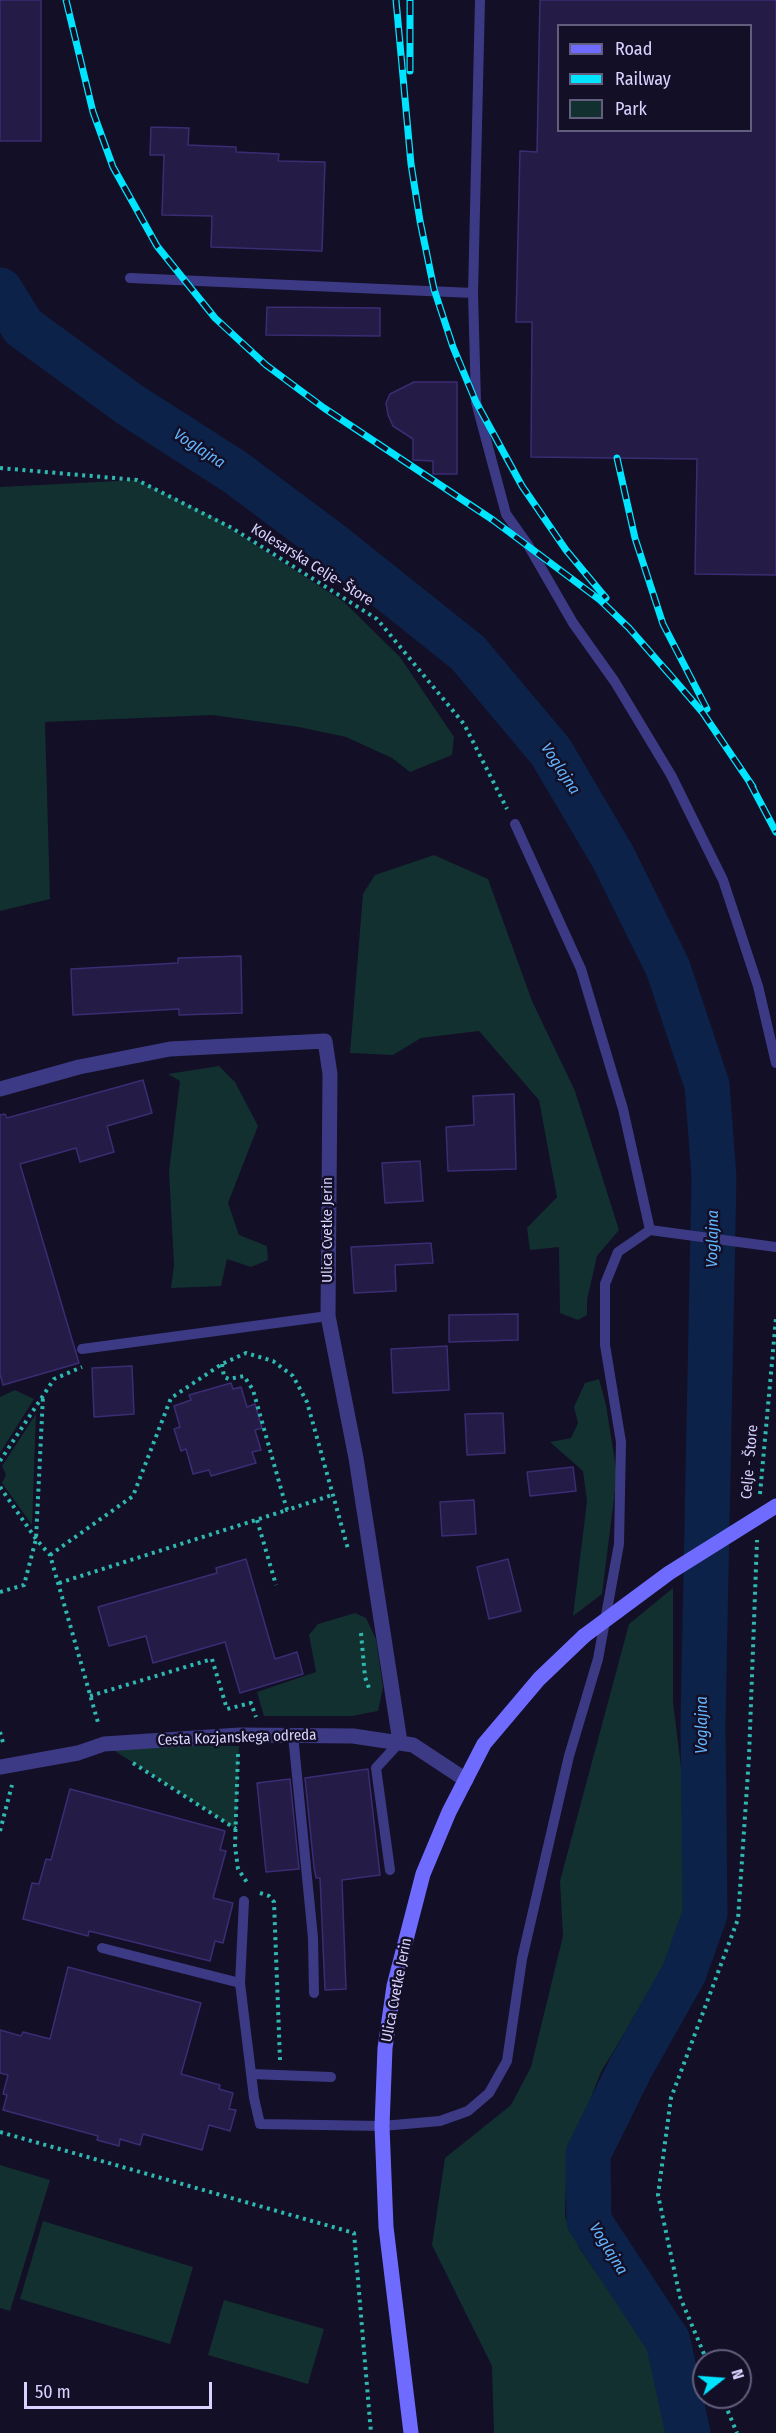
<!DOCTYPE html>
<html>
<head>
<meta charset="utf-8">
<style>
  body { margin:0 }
  #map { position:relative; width:776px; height:2433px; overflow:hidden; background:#130f26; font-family:"Fira Sans Condensed",sans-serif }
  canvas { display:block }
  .legend { position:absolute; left:557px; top:24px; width:195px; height:108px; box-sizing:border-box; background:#130f26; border:2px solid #625e7d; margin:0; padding:8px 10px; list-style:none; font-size:18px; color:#d9d4ff }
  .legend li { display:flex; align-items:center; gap:12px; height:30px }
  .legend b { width:30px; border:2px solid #625e7d }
  .north { position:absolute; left:692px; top:2349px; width:60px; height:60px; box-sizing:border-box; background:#130f26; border:2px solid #625e7d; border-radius:50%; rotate:73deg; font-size:16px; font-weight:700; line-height:24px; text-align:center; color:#d9d4ff }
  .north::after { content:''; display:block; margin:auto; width:21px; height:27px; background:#00e5ff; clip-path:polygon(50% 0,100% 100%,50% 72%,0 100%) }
  .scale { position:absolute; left:24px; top:2382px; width:188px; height:27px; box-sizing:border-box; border:3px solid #d9d4ff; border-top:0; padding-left:8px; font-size:18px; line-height:21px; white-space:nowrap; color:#d9d4ff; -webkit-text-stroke:4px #130f26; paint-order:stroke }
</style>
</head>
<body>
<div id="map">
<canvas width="776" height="2433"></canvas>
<ul class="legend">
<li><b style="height:8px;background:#6f6bff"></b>Road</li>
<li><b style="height:8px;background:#00e5ff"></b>Railway</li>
<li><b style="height:16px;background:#12302f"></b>Park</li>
</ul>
<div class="north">N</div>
<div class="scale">50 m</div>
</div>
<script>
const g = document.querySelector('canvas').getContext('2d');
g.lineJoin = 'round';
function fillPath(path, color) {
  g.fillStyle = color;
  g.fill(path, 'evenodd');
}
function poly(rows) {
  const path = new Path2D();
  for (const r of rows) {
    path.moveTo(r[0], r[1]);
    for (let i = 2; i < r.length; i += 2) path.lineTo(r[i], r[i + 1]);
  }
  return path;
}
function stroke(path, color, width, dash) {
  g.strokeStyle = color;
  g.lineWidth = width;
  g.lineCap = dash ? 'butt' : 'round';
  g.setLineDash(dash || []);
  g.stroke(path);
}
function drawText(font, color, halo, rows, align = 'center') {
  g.font = font + ' "Fira Sans Condensed",sans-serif';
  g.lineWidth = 5;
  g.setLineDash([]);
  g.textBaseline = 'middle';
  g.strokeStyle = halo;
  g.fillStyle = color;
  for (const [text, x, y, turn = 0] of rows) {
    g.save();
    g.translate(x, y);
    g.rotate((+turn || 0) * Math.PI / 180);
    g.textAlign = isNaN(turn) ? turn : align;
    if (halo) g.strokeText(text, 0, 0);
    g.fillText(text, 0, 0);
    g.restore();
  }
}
fillPath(poly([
  [137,480,215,518,344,602,400,657,454,737,452,755,410,772,392,758,346,737,299,727,212,715,45,722,50,899,0,911,0,487],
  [434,855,488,879,532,1001,575,1091,619,1230,597,1256,587,1300,587,1315,578,1320,560,1313,559,1247,530,1250,527,1228,557,1197,539,1100,479,1031,421,1038,393,1055,350,1053,363,894,375,875],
  [219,1066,235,1082,258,1126,228,1203,239,1235,267,1246,268,1260,251,1267,227,1259,221,1286,171,1288,174,1265,169,1171,180,1081,168,1074],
  [599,1379,606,1405,617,1475,602,1594,573,1616,587,1501,583,1471,550,1442,571,1438,578,1423,574,1407,585,1383],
  [15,1390,34,1399,0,1453,0,1397],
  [36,1414,32,1525,2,1483,6,1475,2,1466],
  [673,1588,673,1702,681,1767,691,1807,692,1868,684,1924,669,1958,601,2072,574,2140,566,2182,565,2217,580,2249,650,2350,676,2433,494,2433,492,2366,432,2245,445,2158,511,2105,531,2067,563,1936,560,1881,629,1624],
  [355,1613,366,1618,376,1639,383,1687,378,1711,352,1716,264,1716,257,1692,316,1672,309,1635,318,1624],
  [104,1744,239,1746,236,1829],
  [0,2165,50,2180,10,2311,0,2308],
  [43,2221,193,2267,170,2344,20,2299],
  [224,2300,324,2329,308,2384,208,2355]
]), '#12302f');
stroke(poly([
  [0,290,23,327,129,404,235,472,334,546,468,653,551,752,613,857,668,968,707,1085,714,1177,703,1723,705,1914,684,1973,631,2067,588,2154,589,2221,668,2341,688,2433]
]), '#0c2248', 45);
const building = poly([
  [0,0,41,0,41,141,0,141,0,0],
  [540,0,776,0,776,575,695,574,697,459,531,457,532,322,516,322,520,151,537,152,540,0],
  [558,26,750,26,750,130,558,130,558,26],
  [151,127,189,128,188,145,236,147,236,152,279,154,278,161,325,162,322,251,211,247,212,216,162,215,164,155,150,155,151,127],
  [267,307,380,308,380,336,266,335,267,307],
  [414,382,457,382,457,474,433,474,433,461,413,460,413,439,393,426,388,415,386,403,390,394,414,382],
  [241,956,242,1013,179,1015,179,1009,73,1015,71,969,178,963,178,958,241,956],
  [143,1080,152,1113,107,1126,114,1152,80,1162,76,1148,20,1164,79,1363,3,1385,0,1374,0,1115,5,1114,7,1118,143,1080],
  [514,1094,516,1169,448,1171,446,1127,474,1125,473,1096,514,1094],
  [420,1161,423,1201,385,1203,382,1163,420,1161],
  [431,1243,433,1263,395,1265,396,1291,354,1293,351,1247,431,1243],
  [518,1314,518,1340,449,1342,449,1315,518,1314],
  [447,1346,449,1390,393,1393,391,1349,447,1346],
  [132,1366,134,1414,94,1417,92,1368,132,1366],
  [231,1383,233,1389,241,1387,247,1407,255,1404,262,1428,255,1430,261,1450,252,1452,256,1463,211,1476,209,1470,193,1474,186,1449,181,1451,174,1429,180,1427,174,1406,191,1400,189,1395,231,1383],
  [503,1413,505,1453,467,1455,465,1414,503,1413],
  [573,1467,576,1491,530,1496,527,1472,573,1467],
  [474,1500,476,1534,442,1536,440,1502,474,1500],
  [246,1559,275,1659,297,1652,303,1674,240,1693,225,1642,153,1663,146,1636,109,1646,98,1607,217,1573,216,1568,246,1559],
  [508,1559,521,1611,489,1619,477,1567,508,1559],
  [368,1769,380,1875,342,1880,346,1989,325,1990,320,1878,316,1878,314,1867,305,1778,368,1769],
  [290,1779,299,1869,266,1872,257,1783,290,1779],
  [70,1789,225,1831,220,1850,226,1851,213,1898,233,1903,223,1943,215,1941,210,1961,89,1931,88,1936,23,1919,32,1883,39,1884,46,1859,51,1860,70,1789],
  [68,1967,201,2003,181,2074,220,2085,219,2089,233,2093,229,2109,236,2110,230,2131,209,2125,202,2150,143,2134,140,2145,120,2139,119,2146,97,2140,98,2136,3,2110,7,2095,3,2094,8,2075,0,2073,0,2030,21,2036,23,2032,50,2039,68,1967]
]);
fillPath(building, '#241b47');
stroke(building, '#3b2d73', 1.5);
stroke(poly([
  [0,468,137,480,232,528,377,619,464,724,507,809],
  [222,1364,224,1377,229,1379,244,1376,253,1390,287,1510,332,1495],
  [0,1461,54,1379,82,1367],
  [0,1487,36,1539,50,1555,99,1726],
  [760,1494,776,1318],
  [257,1520,276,1585],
  [50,1555,133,1496,171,1398,222,1364,246,1353,273,1361,293,1376,307,1402,348,1549],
  [59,1583,287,1510],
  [0,1592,24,1585,36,1539,43,1396],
  [361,1633,365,1677,369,1688],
  [90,1696,212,1659,227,1709,251,1703,256,1717],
  [0,1732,4,1746],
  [238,1754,235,1846,238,1869,248,1884],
  [133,1763,236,1829],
  [0,1831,12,1785],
  [260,1893,269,1896,274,1902,280,2060],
  [0,2132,354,2233,371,2433],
  [707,2361,680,2297,658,2195,671,2098,738,1919,749,1757,757,1540],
  [722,2397,737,2433]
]), '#2fb8b0', 4, [3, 4.5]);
stroke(poly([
  [480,0,473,293,476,402,506,514,528,545,573,623,615,682,671,775,723,880,758,986,776,1063],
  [130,278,473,293],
  [515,824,581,969,623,1109,650,1230],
  [82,1349,328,1316],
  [293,1735,313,1938,314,1993],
  [390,1870,376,1768,400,1742],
  [102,1948,240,1983,254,2098,260,2124,382,2126,440,2121,468,2111,489,2093,507,2061,522,1959,569,1756,598,1659,619,1544,621,1442,605,1345,605,1284,618,1252,650,1230,776,1247],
  [240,1983,244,1901],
  [251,2074,331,2077]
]), '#3d3a85', 10);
stroke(poly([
  [0,1089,79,1067,170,1049,325,1041,330,1074,328,1316,356,1458,400,1742],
  [0,1767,78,1753,104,1744,240,1735,353,1736,413,1745,466,1780]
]), '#3d3a85', 15);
stroke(poly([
  [411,2433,386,2227,382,2126,385,2048,394,1986,423,1874,449,1812,484,1744,539,1679,584,1636]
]), '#6f6bff', 15);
const rail = poly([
  [66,0,93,112,113,167,157,246,215,318,266,365,324,408,493,520,600,600,629,628,670,675],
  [396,0,411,164,420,221,434,289,453,347,476,402,522,486,566,550,606,598],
  [410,71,410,0],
  [617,458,635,538,663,624,707,709],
  [665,669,703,713,753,787],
  [749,781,776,832]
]);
stroke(rail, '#00e5ff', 7);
stroke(rail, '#130f26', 4.5, [14]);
stroke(poly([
  [584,1636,669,1573,776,1506]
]), '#6f6bff', 15);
drawText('15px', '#d9d4ff', '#130f26', [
  ["Kolesarska Celje- Štore",312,565,32],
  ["Ulica Cvetke Jerin",328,1230,-90],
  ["Celje - Štore",750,1462,-85],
  ["Cesta Kozjanskega odreda",237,1738,-2],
  ["Ulica Cvetke Jerin",397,1990,-79]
]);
drawText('italic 16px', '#62b6ff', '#130f26', [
  ["Voglajna",199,449,33],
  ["Voglajna",560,769,57],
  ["Voglajna",713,1239,-89],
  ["Voglajna",703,1725,-90],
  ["Voglajna",608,2249,58]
]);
</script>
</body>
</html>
